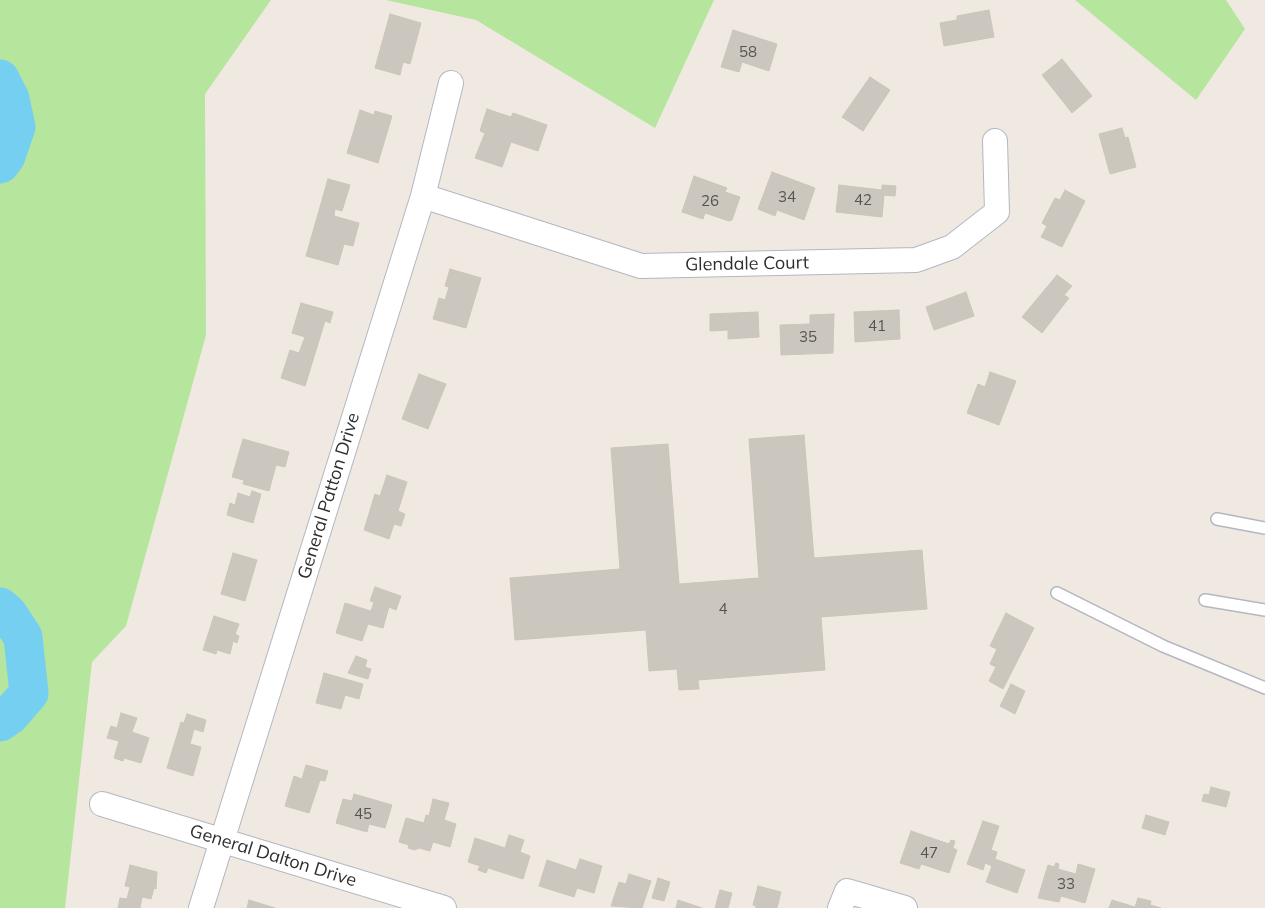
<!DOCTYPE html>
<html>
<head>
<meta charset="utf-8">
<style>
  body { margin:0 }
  canvas { display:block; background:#efe9e1 }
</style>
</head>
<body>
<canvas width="1265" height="908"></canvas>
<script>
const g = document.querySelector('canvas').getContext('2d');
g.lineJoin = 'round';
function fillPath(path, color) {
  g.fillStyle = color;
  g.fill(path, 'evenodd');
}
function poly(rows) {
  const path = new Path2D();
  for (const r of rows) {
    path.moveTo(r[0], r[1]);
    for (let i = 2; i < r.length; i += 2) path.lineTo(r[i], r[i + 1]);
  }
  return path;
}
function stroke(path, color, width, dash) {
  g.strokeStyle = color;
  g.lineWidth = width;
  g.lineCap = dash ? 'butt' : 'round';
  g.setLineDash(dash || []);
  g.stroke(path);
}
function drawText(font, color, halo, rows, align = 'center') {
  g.font = font + ' Mulish,sans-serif';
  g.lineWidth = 4;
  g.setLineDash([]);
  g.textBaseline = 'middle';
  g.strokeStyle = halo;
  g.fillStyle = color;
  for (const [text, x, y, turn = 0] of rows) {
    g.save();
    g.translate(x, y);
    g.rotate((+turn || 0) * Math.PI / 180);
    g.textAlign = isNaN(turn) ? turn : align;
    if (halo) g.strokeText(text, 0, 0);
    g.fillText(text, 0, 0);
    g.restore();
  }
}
fillPath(poly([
  [0,0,271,0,205,94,206,335,126,626,92,662,65,908,0,908],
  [386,0,714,0,655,128,476,20],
  [1075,0,1226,0,1245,29,1196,100]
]), '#b6e59e');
stroke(poly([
  [0,79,10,99,16,127,6,156,0,164],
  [0,607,8,614,23,637,29,693,10,715,0,722]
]), '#75cff0', 39);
const building = poly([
  [989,10,994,37,944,46,940,23,957,20,957,16,989,10],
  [390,14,421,23,410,64,403,62,400,75,375,68,390,14],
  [733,30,777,44,769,71,742,62,739,72,721,67,733,30],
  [1062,59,1092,96,1072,113,1042,75,1062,59],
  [870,77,890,90,863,131,842,117,870,77],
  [487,109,511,117,513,113,547,125,538,151,511,142,502,167,475,158,485,133,480,131,487,109],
  [360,110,374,115,375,111,392,116,378,163,347,153,360,110],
  [1122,128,1125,138,1128,137,1136,167,1110,174,1099,134,1122,128],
  [772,172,815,188,804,220,777,210,775,216,758,209,772,172],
  [694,176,727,188,725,192,740,197,732,220,729,221,705,213,703,219,682,212,694,176],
  [328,179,350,185,342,211,335,209,334,216,359,223,353,246,344,244,338,265,306,256,328,179],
  [839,185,882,190,882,185,896,186,895,196,884,195,882,217,836,212,839,185],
  [1065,190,1085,201,1062,247,1041,237,1047,226,1042,223,1055,198,1060,200,1065,190],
  [450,269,481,278,466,328,433,319,439,298,445,300,449,287,445,286,450,269],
  [1057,275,1072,286,1064,295,1069,298,1042,333,1022,317,1057,275],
  [966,292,974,316,934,330,926,307,966,292],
  [301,303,333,312,330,323,325,321,305,386,281,378,290,350,299,353,305,337,292,333,301,303],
  [899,310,900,339,855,342,854,312,899,310],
  [758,312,759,337,728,339,728,330,710,331,710,314,758,312],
  [834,314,833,353,781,355,780,325,810,324,810,315,834,314],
  [990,372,1016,381,999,425,967,413,978,384,985,387,990,372],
  [419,374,446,384,428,429,402,419,419,374],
  [804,435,814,558,922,550,927,609,821,617,825,670,698,680,699,689,679,690,677,669,649,671,646,630,515,640,510,578,620,569,611,448,668,444,679,584,759,578,749,439,804,435],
  [243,439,289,452,285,467,276,465,269,491,243,484,244,480,232,477,243,439],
  [387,475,407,482,398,511,405,514,401,526,394,524,389,539,364,530,375,494,380,496,387,475],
  [252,491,261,494,253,523,227,515,230,503,235,505,238,493,250,497,252,491],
  [233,553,257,560,245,601,221,594,233,553],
  [375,587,401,596,396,610,389,607,383,628,368,624,362,641,336,633,345,603,371,611,374,602,370,601,375,587],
  [1006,613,1034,628,1003,689,989,681,996,667,990,664,997,649,990,646,1006,613],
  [214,616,239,624,235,634,239,636,237,643,233,641,230,654,217,650,216,654,203,650,214,616],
  [356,656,367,660,365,667,371,669,368,679,348,673,356,656],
  [324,673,363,684,359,699,345,695,341,709,316,703,324,673],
  [1011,684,1025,691,1015,714,1000,706,1011,684],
  [121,713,137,718,132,732,149,738,141,763,124,758,123,761,114,758,119,741,107,738,111,726,117,728,121,713],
  [187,714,206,720,203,732,194,729,190,744,201,747,193,776,167,768,181,722,184,723,187,714],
  [306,765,328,771,325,781,320,780,309,813,285,806,294,776,302,779,306,765],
  [1211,787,1230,792,1226,807,1202,801,1204,794,1209,795,1211,787],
  [354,794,392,805,385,828,369,824,367,832,336,823,343,799,352,801,354,794],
  [433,799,449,803,444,820,456,824,450,847,433,842,430,851,419,848,415,850,408,848,409,845,399,842,406,818,424,823,426,815,429,816,433,799],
  [1146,815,1169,822,1165,835,1142,828,1146,815],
  [983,821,999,826,991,850,997,852,995,859,1025,870,1017,893,986,882,992,866,985,863,983,870,967,864,983,821],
  [911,831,949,844,951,840,955,841,953,848,957,850,949,873,921,864,919,869,900,863,911,831],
  [509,835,524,840,520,852,530,856,523,879,488,868,486,873,478,870,480,866,468,862,475,838,505,848,509,835],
  [580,859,602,866,594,893,577,888,574,897,539,886,547,860,576,870,580,859],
  [1056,863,1059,864,1058,869,1076,874,1078,864,1095,869,1085,903,1061,896,1059,902,1038,898,1048,865,1054,867,1056,863],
  [130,865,157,872,156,889,154,888,151,899,142,897,140,908,118,908,120,898,127,899,130,887,125,886,130,865],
  [629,874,651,881,642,908,611,906,619,882,626,884,629,874],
  [658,878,670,882,664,901,652,898,658,878],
  [758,886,781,892,777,908,756,908,756,906,753,905,758,886],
  [720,890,732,893,728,908,715,908,720,890],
  [1138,898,1151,901,1150,905,1161,908,1109,908,1112,900,1135,907,1138,898],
  [249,900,275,908,247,908,249,900],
  [678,900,702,908,676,908,678,900]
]);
fillPath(building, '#cbc7bf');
stroke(building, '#cbc5ba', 1);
const service = poly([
  [1217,519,1265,528],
  [1057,593,1163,646,1265,688],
  [1205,600,1265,610]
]);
const minor = poly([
  [423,196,641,266,916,260,952,247,997,212,995,141],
  [102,804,444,908],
  [201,908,423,196,451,83],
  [840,908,847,891,905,908]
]);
stroke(service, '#b4b7c1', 14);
stroke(minor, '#b4b7c1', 26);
stroke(service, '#fff', 11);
stroke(minor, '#fff', 24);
drawText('15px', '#555452', null, [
  ["58",748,52],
  ["34",787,197],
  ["42",863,200],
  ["26",710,201],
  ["41",877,326],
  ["35",808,337],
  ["4",723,609],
  ["45",363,814],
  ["47",929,853],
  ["33",1066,884]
]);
drawText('18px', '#2e2e2e', '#fff', [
  ["Glendale Court",747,264,-1],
  ["General Patton Drive",329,496,-73],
  ["General Dalton Drive",273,856,17]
]);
</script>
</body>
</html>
